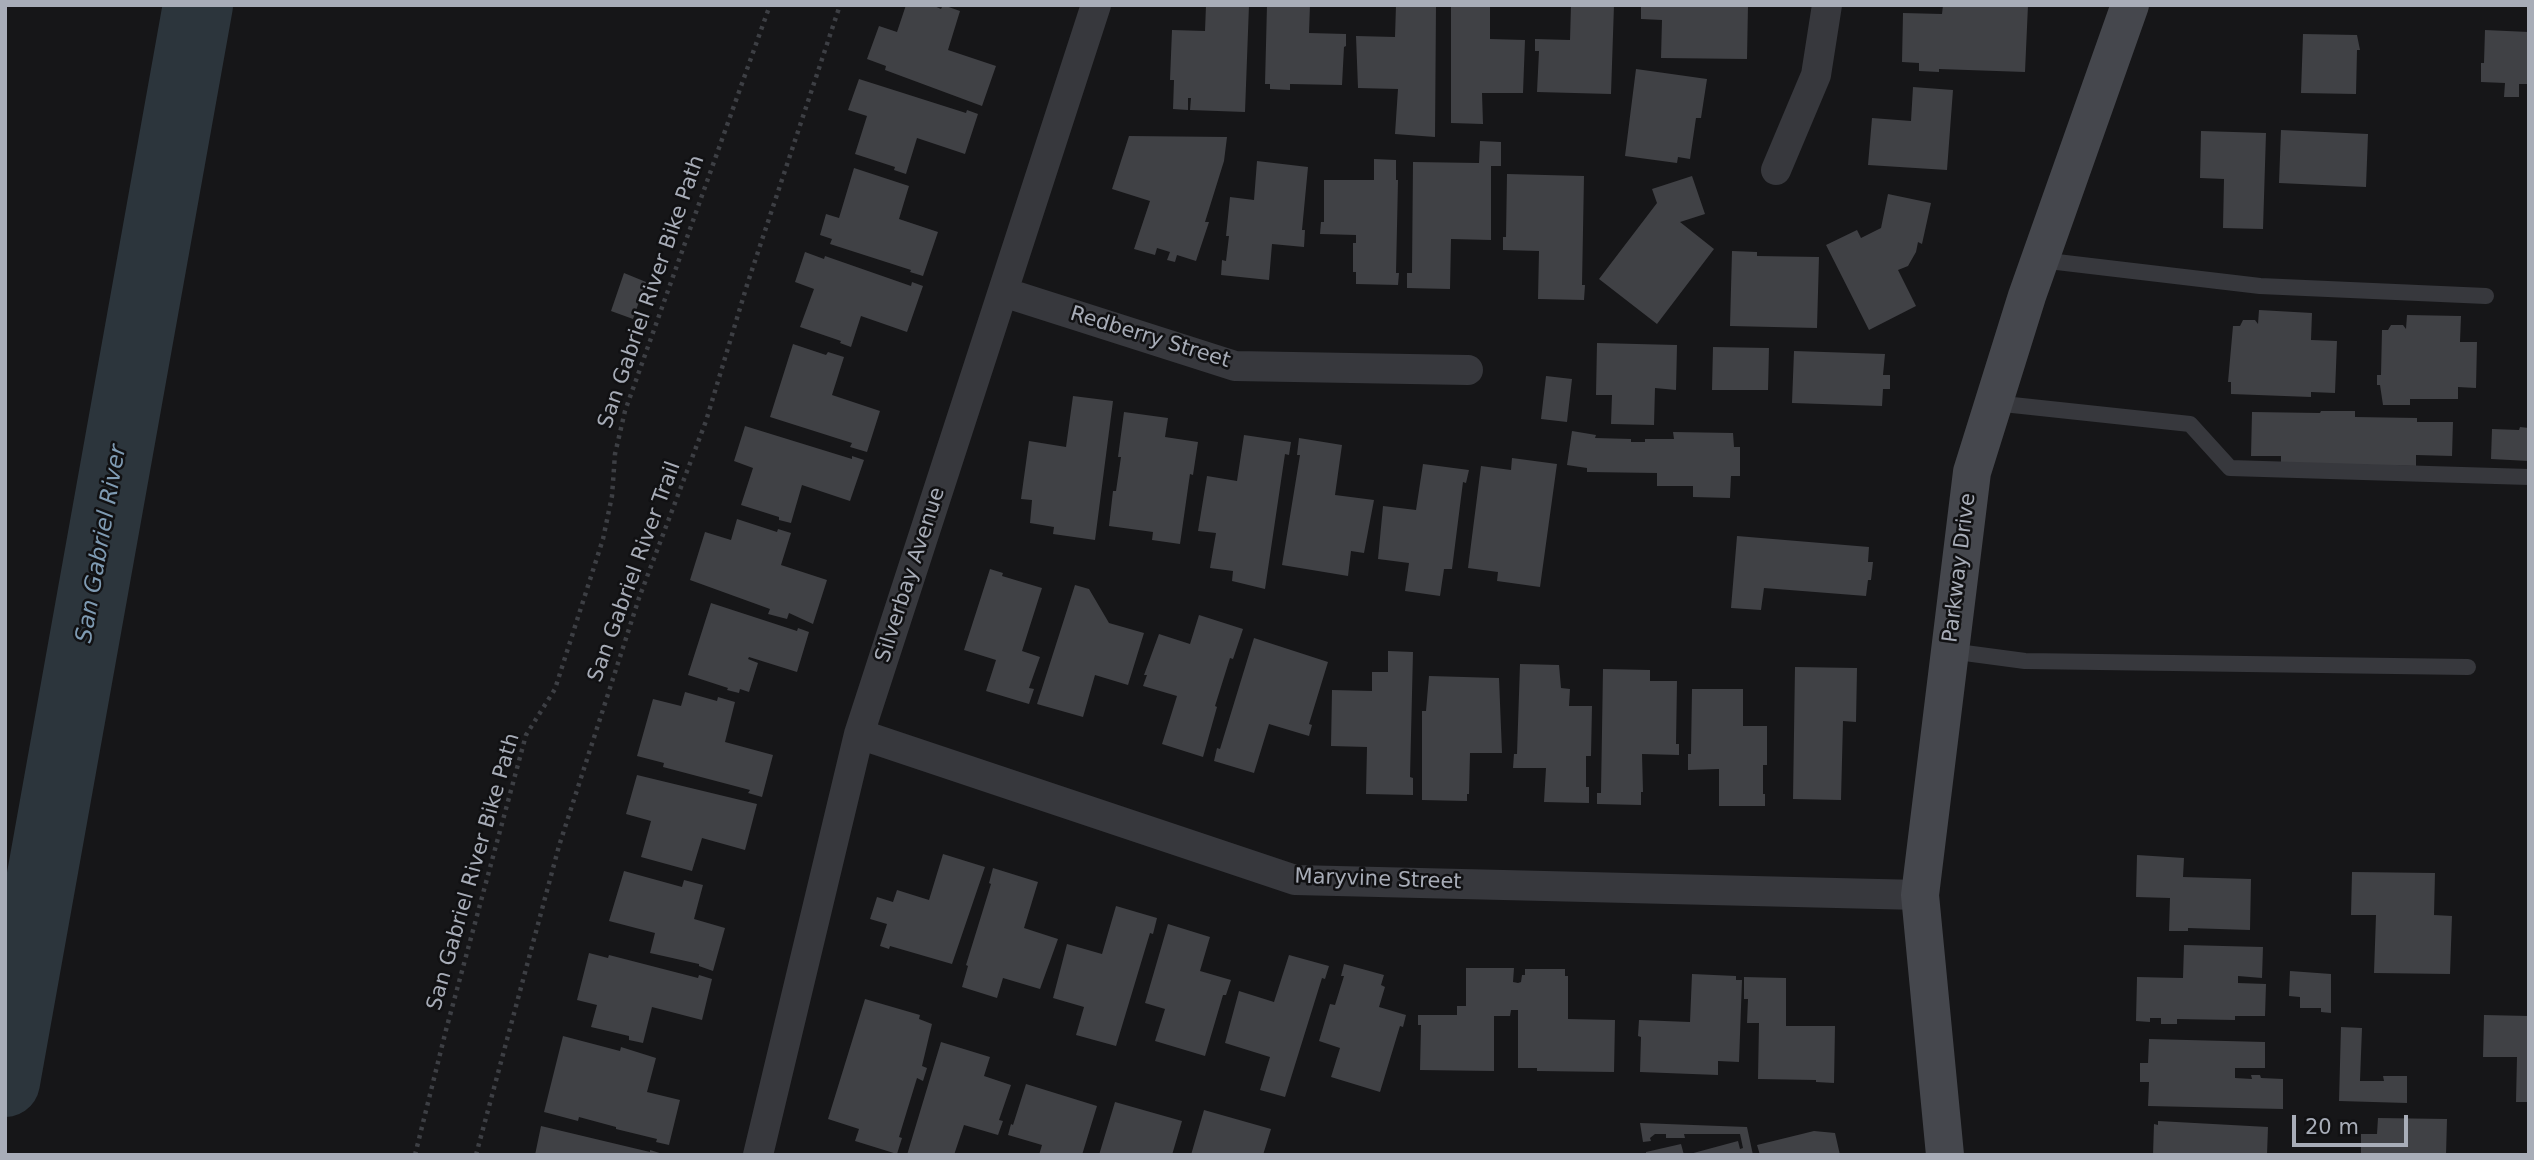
<!DOCTYPE html>
<html>
<head>
<meta charset="utf-8">
<style>
  body { margin:0 }
  #map { position:relative; width:2534px; height:1160px; overflow:hidden; background:#161618; font-family:"DejaVu Sans",sans-serif }
  canvas { display:block }
  .frame { position:absolute; inset:0; border:7px solid #a8adb8; pointer-events:none }
  .scale { position:absolute; left:2292px; top:1115px; width:116px; height:32px; box-sizing:border-box; border:4px solid #a8adb8; border-top:0; padding-left:9px; font-size:21px; line-height:24px; white-space:nowrap; color:#a8adb8; -webkit-text-stroke:5px #111113; paint-order:stroke }
</style>
</head>
<body>
<div id="map">
<canvas width="2534" height="1160"></canvas>
<div class="frame"></div>
<div class="scale">20 m</div>
</div>
<script>
const g = document.querySelector('canvas').getContext('2d');
g.lineJoin = 'round';
function poly(rows) {
  const path = new Path2D();
  for (const r of rows) {
    path.moveTo(r[0], r[1]);
    for (let i = 2; i < r.length; i += 2) path.lineTo(r[i], r[i + 1]);
  }
  return path;
}
function stroke(path, color, width, dash) {
  g.strokeStyle = color;
  g.lineWidth = width;
  g.lineCap = dash ? 'butt' : 'round';
  g.setLineDash(dash || []);
  g.stroke(path);
}
function fillPath(path, color) {
  g.fillStyle = color;
  g.fill(path, 'evenodd');
}
function drawText(font, color, halo, rows, align = 'center') {
  g.font = font + ' "DejaVu Sans",sans-serif';
  g.lineWidth = 5;
  g.setLineDash([]);
  g.textBaseline = 'middle';
  g.strokeStyle = halo;
  g.fillStyle = color;
  for (const [text, x, y, turn = 0] of rows) {
    g.save();
    g.translate(x, y);
    g.rotate((+turn || 0) * Math.PI / 180);
    g.textAlign = isNaN(turn) ? turn : align;
    if (halo) g.strokeText(text, 0, 0);
    g.fillText(text, 0, 0);
    g.restore();
  }
}
stroke(poly([
  [5,1082,198,5]
]), '#2c353c', 70);
fillPath(poly([
  [906,5,932,5,941,9,943,5,960,11,948,50,996,66,982,106,885,70,886,66,867,59,879,26,897,32],
  [1206,5,1249,5,1245,112,1190,110,1191,98,1188,98,1188,110,1173,109,1174,80,1170,80,1172,30,1205,31],
  [1267,5,1310,5,1309,33,1346,34,1346,46,1344,47,1342,85,1290,84,1290,90,1270,89,1270,84,1265,84],
  [1396,5,1436,5,1435,137,1395,134,1398,89,1358,88,1356,36,1395,37],
  [1451,5,1490,5,1490,39,1525,40,1523,93,1482,93,1483,124,1451,123],
  [1571,5,1614,5,1611,94,1537,92,1539,51,1535,51,1535,39,1570,40],
  [1641,5,1748,5,1747,59,1661,58,1662,20,1641,19],
  [1943,5,2028,5,2025,72,1939,69,1939,72,1919,71,1919,63,1902,62,1903,13,1942,14],
  [2485,30,2529,32,2529,84,2519,84,2519,97,2504,97,2505,83,2481,82,2481,63,2484,63],
  [2303,34,2357,35,2360,50,2357,50,2356,94,2301,93],
  [1636,69,1707,79,1701,118,1696,118,1690,159,1678,157,1677,163,1625,156],
  [859,79,966,113,967,110,978,114,965,154,917,138,906,174,894,170,895,167,855,154,867,116,848,110],
  [1913,87,1953,90,1947,170,1868,165,1872,118,1911,121],
  [2281,130,2368,134,2366,187,2279,183],
  [2201,131,2266,133,2263,229,2223,228,2224,179,2200,178],
  [1129,136,1227,137,1224,161,1205,222,1209,222,1196,261,1177,255,1175,262,1167,260,1170,252,1157,248,1155,255,1134,249,1150,201,1112,189],
  [1480,141,1501,142,1501,166,1491,166,1491,240,1451,239,1450,289,1407,288,1407,273,1412,273,1413,162,1479,163],
  [1374,159,1396,160,1396,180,1398,180,1396,273,1399,273,1398,285,1356,284,1356,272,1353,272,1353,243,1356,243,1356,235,1320,234,1321,222,1324,222,1324,180,1374,180],
  [1257,161,1308,167,1302,230,1305,230,1304,247,1272,244,1269,280,1221,275,1222,260,1226,261,1229,236,1226,236,1230,197,1254,200],
  [854,168,909,186,899,219,938,232,923,276,910,272,911,270,830,244,832,239,820,235,826,214,839,218],
  [1507,174,1584,176,1582,285,1585,285,1584,300,1538,299,1539,251,1503,250,1503,237,1506,237],
  [1692,176,1705,214,1680,222,1714,249,1657,324,1599,279,1657,203,1652,189],
  [1888,194,1931,203,1922,244,1918,242,1916,252,1908,266,1898,270,1916,306,1869,330,1826,245,1857,230,1861,238,1881,228],
  [1732,251,1757,252,1757,256,1819,257,1817,328,1730,326],
  [805,252,824,259,825,256,911,286,912,282,923,286,907,332,861,316,851,347,840,343,841,341,800,327,814,289,795,282],
  [624,273,646,282,633,319,611,311],
  [2259,310,2312,313,2311,340,2337,341,2335,393,2311,392,2311,397,2231,394,2231,382,2228,382,2233,326,2240,326,2243,320,2255,320,2258,324],
  [2407,315,2461,316,2460,342,2477,342,2476,388,2458,387,2458,399,2410,399,2410,405,2383,405,2380,385,2377,385,2377,375,2381,375,2382,330,2388,330,2391,325,2403,325,2406,329],
  [1597,343,1677,345,1676,390,1655,388,1654,425,1611,424,1612,395,1596,395],
  [793,344,826,355,828,352,844,357,832,395,880,411,867,452,850,447,852,443,770,417],
  [1713,347,1769,348,1768,390,1712,390],
  [1794,351,1885,354,1883,375,1890,375,1890,389,1883,389,1882,406,1792,403],
  [1546,376,1572,379,1567,422,1541,419],
  [1073,396,1113,401,1095,540,1053,534,1054,527,1030,523,1032,500,1021,499,1029,441,1066,447],
  [2321,411,2355,411,2355,417,2417,418,2417,422,2453,422,2452,456,2416,455,2416,466,2281,463,2281,456,2251,456,2252,412,2320,413],
  [1124,412,1168,418,1165,437,1198,442,1193,475,1190,474,1180,544,1152,540,1153,532,1109,526,1113,491,1116,491,1121,457,1118,457],
  [745,426,852,459,852,456,864,460,850,501,802,485,791,523,779,520,779,517,741,505,753,468,734,461],
  [2520,427,2529,428,2529,461,2491,459,2492,429,2519,430],
  [1572,431,1596,435,1595,438,1631,439,1631,442,1645,442,1645,439,1674,439,1673,432,1733,433,1734,447,1740,447,1740,476,1731,476,1730,498,1693,497,1693,486,1657,486,1657,473,1587,472,1587,468,1567,465],
  [1244,435,1291,442,1289,455,1285,454,1265,589,1232,581,1233,571,1210,568,1216,533,1198,531,1207,476,1237,481],
  [1299,438,1342,445,1335,495,1374,500,1364,553,1351,551,1348,576,1282,565,1300,455,1297,455],
  [1512,458,1557,464,1540,587,1497,581,1498,572,1468,568,1481,466,1511,470],
  [1423,464,1469,470,1466,483,1463,482,1452,569,1444,569,1440,596,1405,591,1409,563,1378,559,1383,506,1416,510],
  [737,519,777,532,778,529,791,533,781,565,827,580,813,624,789,613,787,619,768,614,770,609,690,580,705,532,731,540],
  [1737,536,1869,547,1868,562,1873,562,1871,580,1868,580,1866,596,1764,588,1761,610,1731,608],
  [990,569,1003,573,1002,576,1042,588,1022,651,1040,657,1029,688,1034,689,1029,704,986,691,996,660,964,650],
  [1075,585,1089,589,1109,623,1144,633,1128,685,1095,675,1083,717,1037,704],
  [711,603,797,631,798,628,809,632,797,672,749,657,748,659,758,663,749,692,740,689,739,693,727,690,728,688,688,675],
  [1199,615,1243,629,1233,659,1230,658,1215,706,1217,707,1203,757,1162,744,1177,696,1143,686,1147,675,1144,675,1159,634,1190,644],
  [1254,638,1328,662,1309,724,1312,725,1309,736,1269,724,1254,773,1214,761,1217,748,1220,749],
  [1388,651,1413,652,1410,777,1413,778,1413,795,1366,794,1367,747,1331,746,1332,690,1372,691,1372,672,1388,672],
  [1520,664,1559,665,1561,688,1570,689,1569,706,1592,706,1591,756,1586,756,1586,787,1589,787,1589,803,1544,802,1546,768,1513,768,1514,754,1517,754],
  [1795,667,1857,668,1856,722,1843,721,1841,800,1793,799],
  [1603,669,1650,670,1650,681,1677,681,1676,744,1679,744,1679,755,1642,754,1643,792,1641,792,1641,805,1597,804,1597,793,1601,793],
  [1429,676,1499,678,1502,753,1470,753,1469,794,1467,794,1467,801,1422,800,1422,711,1426,711],
  [1692,689,1743,689,1743,726,1767,726,1767,765,1763,765,1763,794,1765,794,1765,806,1719,806,1719,769,1688,770,1688,754,1691,754],
  [685,692,717,701,718,697,735,702,725,742,773,755,762,797,748,793,750,790,663,767,664,763,637,756,653,699,681,706],
  [637,775,757,804,745,850,702,838,692,871,641,857,651,821,626,814],
  [943,854,985,867,952,964,890,946,889,949,880,946,887,924,870,919,877,897,893,902,897,890,929,900],
  [2137,855,2184,858,2183,877,2251,879,2250,930,2188,928,2188,931,2169,931,2170,898,2136,897],
  [993,868,1038,882,1024,928,1058,939,1040,989,1003,978,997,998,962,987,968,966,966,965,991,884,989,883],
  [624,871,682,887,684,880,703,885,694,919,725,928,713,971,699,966,699,964,650,953,655,933,609,921],
  [2352,872,2435,873,2434,915,2452,916,2450,974,2374,973,2376,915,2351,915],
  [1116,906,1157,918,1153,934,1150,933,1116,1046,1076,1035,1084,1007,1053,998,1067,944,1102,954],
  [1168,924,1210,937,1200,971,1231,980,1226,995,1223,995,1205,1056,1155,1041,1165,1009,1145,1003],
  [2184,945,2263,947,2262,978,2238,976,2238,983,2266,984,2265,1016,2235,1016,2235,1020,2177,1019,2177,1024,2161,1024,2161,1018,2150,1018,2150,1022,2136,1021,2137,977,2183,978],
  [589,953,608,958,609,955,698,978,699,975,712,979,702,1020,652,1007,643,1043,629,1040,629,1036,591,1027,597,1005,577,1000],
  [1289,955,1329,966,1325,979,1322,978,1285,1097,1260,1090,1270,1057,1225,1043,1239,991,1274,1002],
  [1344,964,1384,975,1381,985,1385,987,1379,1007,1406,1015,1403,1027,1400,1026,1380,1092,1331,1077,1340,1048,1319,1041,1330,1004,1335,1005,1344,976,1341,976],
  [1466,968,1514,968,1513,982,1518,983,1521,982,1522,975,1525,975,1525,969,1565,969,1565,976,1568,976,1568,1019,1615,1020,1614,1072,1537,1071,1537,1068,1518,1068,1518,1010,1511,1010,1510,1016,1494,1016,1494,1071,1420,1070,1421,1025,1418,1025,1418,1015,1457,1015,1457,1006,1466,1006],
  [2290,971,2331,974,2331,1013,2321,1012,2321,1008,2300,1008,2300,997,2289,996],
  [1692,974,1736,976,1736,980,1742,980,1739,1062,1718,1061,1718,1075,1640,1072,1641,1037,1638,1036,1639,1020,1690,1022],
  [1744,977,1786,978,1786,1026,1835,1026,1834,1083,1816,1082,1816,1080,1758,1079,1759,1023,1747,1023,1748,999,1744,999],
  [865,999,920,1015,919,1019,932,1024,922,1066,927,1068,923,1081,917,1078,899,1137,902,1138,897,1154,855,1141,859,1129,828,1119],
  [2484,1015,2529,1016,2529,1102,2516,1102,2517,1057,2483,1057],
  [2341,1027,2362,1028,2360,1081,2384,1081,2383,1076,2407,1076,2407,1103,2339,1101],
  [563,1036,620,1051,621,1047,656,1058,647,1092,680,1100,669,1145,656,1142,657,1139,616,1129,616,1127,579,1117,578,1121,544,1112],
  [2149,1039,2265,1042,2265,1068,2235,1068,2235,1078,2252,1079,2251,1075,2260,1075,2261,1078,2283,1079,2283,1109,2148,1106,2149,1082,2140,1082,2140,1063,2148,1063],
  [941,1042,990,1057,984,1076,1011,1085,999,1120,1003,1121,998,1135,964,1125,954,1155,907,1155],
  [1026,1084,1097,1106,1082,1155,1039,1155,1042,1145,1008,1135,1011,1124,1013,1125],
  [1115,1102,1182,1121,1172,1155,1099,1155],
  [1204,1110,1271,1129,1263,1155,1191,1155],
  [2378,1118,2447,1119,2446,1155,2361,1155,2361,1134,2377,1134],
  [2158,1121,2268,1127,2267,1155,2153,1155,2154,1124,2158,1125],
  [1640,1123,1747,1127,1753,1155,1686,1155,1738,1141,1740,1149,1743,1148,1740,1134,1684,1134,1685,1138,1666,1138,1666,1134,1655,1134,1650,1138,1651,1141,1643,1142],
  [541,1126,650,1152,650,1150,666,1155,535,1155],
  [1814,1131,1835,1133,1840,1155,1760,1155,1757,1145],
  [1681,1144,1684,1155,1646,1155,1646,1152]
]), '#404145');
stroke(poly([
  [415,1155,446,1030,526,735,555,689,603,539,612,496,615,454,625,411,770,5],
  [476,1155,559,846,639,598,706,421,747,285,840,5]
]), '#3d3f44', 4.5, [3.5, 5]);
stroke(poly([
  [2040,260,2260,286,2486,296],
  [1994,403,2190,424,2230,468,2529,477],
  [1950,651,2025,661,2468,667]
]), '#37383d', 16);
stroke(poly([
  [1776,170,1816,75,1827,5],
  [1003,292,1235,366,1468,370],
  [859,734,1295,880,1920,895],
  [758,1155,859,734,1096,5]
]), '#37383d', 30);
stroke(poly([
  [1945,1155,1920,895,1972,472,2027,296,2130,5]
]), '#45474d', 38);
drawText('21px', '#a8adb8', '#111113', [
  ["San Gabriel River Bike Path",652,292,-71],
  ["Redberry Street",1150,338,17],
  ["Parkway Drive",1960,568,-83],
  ["San Gabriel River Trail",635,572,-70],
  ["Silverbay Avenue",911,575,-72],
  ["San Gabriel River Bike Path",474,872,-74],
  ["Maryvine Street",1378,880,2]
]);
drawText('italic 23px', '#7f9bb3', '#111113', [
  ["San Gabriel River",102,544,-80]
]);
</script>
</body>
</html>
